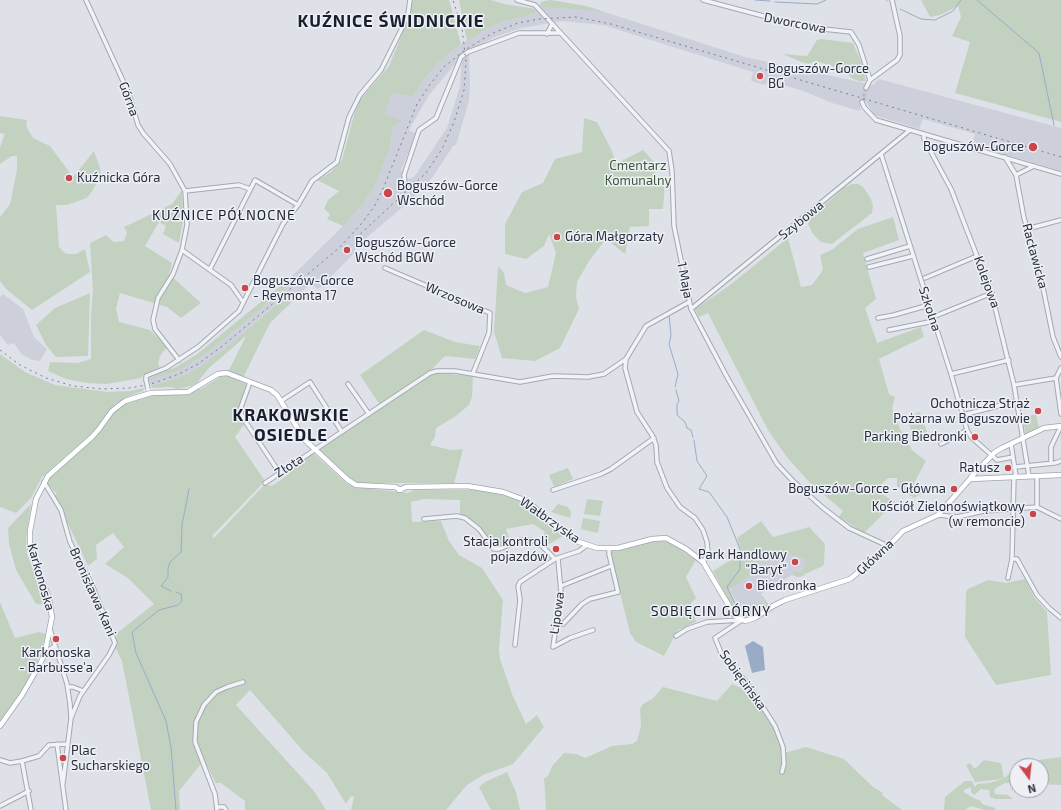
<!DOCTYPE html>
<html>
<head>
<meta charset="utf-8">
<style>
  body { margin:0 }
  #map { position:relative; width:1061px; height:810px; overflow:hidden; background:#dfe1e8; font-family:"Exo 2",sans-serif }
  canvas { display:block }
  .north { position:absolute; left:1009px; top:758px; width:40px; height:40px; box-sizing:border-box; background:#eef0f6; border:1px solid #9fa2ad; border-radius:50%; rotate:165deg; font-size:11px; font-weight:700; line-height:16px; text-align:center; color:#282e3f }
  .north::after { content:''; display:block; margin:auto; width:14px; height:18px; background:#cc454b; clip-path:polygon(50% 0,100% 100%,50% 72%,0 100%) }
</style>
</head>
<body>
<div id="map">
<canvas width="1061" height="810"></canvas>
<div class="north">N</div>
</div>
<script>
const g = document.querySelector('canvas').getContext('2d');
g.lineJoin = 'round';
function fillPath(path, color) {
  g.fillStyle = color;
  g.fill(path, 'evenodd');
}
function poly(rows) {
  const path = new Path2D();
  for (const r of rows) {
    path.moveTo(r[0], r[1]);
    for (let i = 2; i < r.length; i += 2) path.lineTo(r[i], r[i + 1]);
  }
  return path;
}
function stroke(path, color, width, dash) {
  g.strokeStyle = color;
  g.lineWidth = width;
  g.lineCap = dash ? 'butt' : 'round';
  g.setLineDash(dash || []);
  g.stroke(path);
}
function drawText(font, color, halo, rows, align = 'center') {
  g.font = font + ' "Exo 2",sans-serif';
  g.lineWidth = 3;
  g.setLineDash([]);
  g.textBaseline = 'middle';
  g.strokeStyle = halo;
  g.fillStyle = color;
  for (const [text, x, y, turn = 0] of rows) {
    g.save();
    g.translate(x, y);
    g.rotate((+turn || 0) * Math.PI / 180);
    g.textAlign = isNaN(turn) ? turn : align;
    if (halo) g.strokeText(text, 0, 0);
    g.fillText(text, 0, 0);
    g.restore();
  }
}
fillPath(poly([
  [550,0,586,6,745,57,873,85,879,79,1061,128,1061,171,972,145,975,134,923,119,919,129,874,115,866,102,860,101,860,111,832,103,806,92,768,80,765,85,751,81,753,72,603,25,562,21,521,28,495,37,475,48,469,54,470,85,469,101,456,145,454,145,431,179,410,201,365,239,355,249,356,251,321,287,317,289,311,283,296,298,290,292,224,349,202,365,185,375,151,386,149,381,182,369,209,352,287,287,285,283,343,226,363,204,374,188,389,150,394,125,401,120,385,114,391,96,396,93,413,97,426,77,439,62,461,44,490,27,518,16,535,13,539,4],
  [462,59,460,86,447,128,414,177,408,179,401,170,416,134,409,130,429,95,454,65],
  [3,294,23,309,34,337,47,349,40,361,32,360,21,354,14,343,8,345,0,335,0,297],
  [777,550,808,557,804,576,798,577,792,575,761,594,766,601,755,606,741,609,730,591,751,566]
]), '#cdd0da');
fillPath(poly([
  [413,0,449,0,461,44,439,62,426,77,413,97,396,93,391,96,385,114,402,120,394,125,389,150,374,188,363,204,343,226,327,219,330,214,324,209,328,200,339,191,317,180,331,172,342,160,354,115,360,100,389,66,410,15],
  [459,0,491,0,504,4,536,9,535,13,505,21,490,27,467,41],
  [550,0,586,6,602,11,541,7,541,2],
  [921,0,1061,0,1061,122,955,93,970,42,952,36,961,17,958,6,940,15,930,17],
  [821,39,853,43,863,67,866,81,859,81,851,78,844,68,838,70,830,65,815,61,809,64,802,62,782,54,807,56,817,40],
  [0,116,27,120,26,126,33,138,50,146,73,177,94,151,100,168,101,174,93,190,87,198,67,205,56,205,59,247,66,254,76,254,85,249,90,272,32,310,6,289,0,281,0,217,10,204,17,170,17,156,12,156,0,164,0,147,5,134,0,133],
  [584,118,597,122,612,151,616,164,643,150,654,162,656,183,665,183,663,209,649,209,649,226,630,227,625,254,606,239,589,261,577,282,576,297,579,309,560,348,535,361,502,358,494,332,498,266,504,273,506,285,525,293,548,287,556,253,549,234,544,246,526,259,505,254,505,224,522,192,543,183,555,159,582,152],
  [852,184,858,184,863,187,870,197,873,205,872,213,832,244,821,242,813,234,808,224,811,217,845,187],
  [182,190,183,220,179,243,163,234,166,226,159,222,145,246,172,263,169,274,201,303,181,318,167,307,120,293,116,309,119,322,150,330,167,347,160,356,158,364,160,367,143,375,141,378,107,384,87,383,66,379,48,371,50,362,77,363,91,359,91,315,93,291,90,243,106,235,114,242,124,241,127,232,124,227,172,204],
  [893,217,899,240,863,253,876,299,865,308,877,343,921,327,924,337,879,359,889,394,895,397,892,408,900,429,912,450,926,461,914,483,926,491,914,498,897,486,897,478,888,478,875,490,895,502,864,533,839,517,843,511,809,482,786,456,768,430,708,313,699,317,695,309,730,285,788,238,801,287,812,285,823,270,820,255,833,249,858,229],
  [284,283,287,287,209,352,182,369,149,381,149,379,152,377,176,367,196,355],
  [291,292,296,298,270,323,241,382,246,384,238,411,245,423,235,437,265,481,212,536,214,538,265,484,271,486,275,484,289,474,294,466,308,454,313,453,346,483,356,487,408,493,414,490,477,490,516,498,526,504,563,536,546,546,540,542,545,532,533,524,506,529,511,543,495,548,472,520,460,515,460,500,424,499,411,502,412,522,441,521,449,541,459,555,482,568,503,600,499,649,500,659,512,694,526,724,537,715,544,727,513,764,483,775,467,785,446,810,351,810,354,797,351,796,346,804,327,773,304,752,250,690,236,705,314,791,326,810,245,810,245,801,221,783,216,783,204,760,179,791,180,810,151,810,122,661,115,647,117,633,154,604,128,578,105,564,124,547,113,533,96,545,97,559,88,566,55,496,57,494,47,483,48,480,113,412,126,402,146,395,186,394,197,389,201,389,220,377,226,376,246,336,208,369,197,383,191,386,178,389,171,387,153,388,151,386,185,375,202,365,224,349],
  [90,293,88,356,56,357,46,345,36,325,55,308],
  [424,330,455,342,480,346,475,359,445,356,433,368,380,405,360,375],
  [0,354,25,372,55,385,107,392,130,391,144,388,143,391,127,397,115,404,94,431,42,477,31,498,16,513,0,507],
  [438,373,473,376,472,397,469,405,456,416,436,428,435,437,430,445,451,450,462,449,463,450,454,483,357,483,349,478,318,450,431,375],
  [920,412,927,432,914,437,906,417],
  [1036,414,1039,428,1026,434,1023,421,1030,419,1029,416],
  [568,468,573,479,554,487,549,475],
  [587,499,603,501,600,516,584,514],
  [31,504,26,538,27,554,48,605,36,604,16,570,9,544,8,528],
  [558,504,568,507,571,512,570,518,551,512],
  [583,518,600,521,598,533,581,529],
  [761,521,773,537,809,527,825,544,824,563,823,566,798,577,792,575,793,571,802,573,806,559,778,551,758,563,757,562,752,566,757,574,753,574,729,590,738,607,743,608,765,602,761,595,768,603,768,606,755,616,746,619,735,613,713,571,742,553,737,538],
  [661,540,671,543,696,560,686,577,696,598,691,603,696,622,678,630,664,656,636,642,630,633,610,552,612,550],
  [1025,579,1034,597,1047,612,1051,675,996,685,965,637,966,592,968,589,988,580,1006,583],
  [0,602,15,638,39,632,46,634,34,670,20,695,0,723],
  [732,684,746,690,752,690,772,723,784,753,806,747,844,759,873,787,883,793,882,795,902,810,546,810,544,778,548,776,552,766,564,753,577,754,585,758,612,746,632,744,637,741,641,726,640,709,643,704,652,699,663,687,717,701],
  [1061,757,1061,785,1041,784,1041,766,1019,766,1024,762],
  [984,760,1001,763,1004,778,1017,768,1017,783,1005,783,996,788,994,791,995,794,1008,795,1013,799,995,799,990,797,989,790,981,789,974,795,971,792,971,787,964,790,964,792,975,799,980,800,982,804,995,808,996,810,984,810,971,806,965,810,944,810,945,797,965,781,972,781,975,787,977,784,989,783,1003,779,975,782,966,765,970,763,974,768,976,768],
  [507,772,516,792,520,810,491,810,479,787,485,782]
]), '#c3d2c0');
fillPath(poly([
  [753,641,763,647,765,670,752,673,745,646]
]), '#9aabc8');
stroke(poly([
  [755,0,770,1],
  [886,0,887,1],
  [977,0,1039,53,1054,125],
  [775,2,817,4,826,0],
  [900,9,921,19,935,20,953,11,961,0],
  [669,314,671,336,669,344,678,374,675,387],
  [676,390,679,401,677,404,677,415,685,422,687,428,691,430,693,437],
  [694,440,697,461,707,476,699,489,709,492,727,517,740,549,740,569,727,587,737,608,744,612],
  [171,591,161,586,168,577,168,569,170,562,181,552,182,525,189,489],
  [176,592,181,594,182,601,178,605,159,610,132,632,136,653,166,721,171,747,176,810]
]), '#9aabc8', 1);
stroke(poly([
  [862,102,866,88]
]), '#babdc6', 3.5, [3.5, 2]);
const minor = poly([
  [86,0,129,94,138,125,143,133,170,164,185,191,187,225,182,250,173,274,158,298,153,320,155,329,179,360],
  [517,0,535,5,669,151,672,171,674,226,691,309,727,377,777,464,792,480,822,507,849,528,888,546],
  [703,0,805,27,851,32,859,45,870,80],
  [547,34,552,24],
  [866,88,870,80,897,60,900,55,900,36,892,0],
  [862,102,864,107,876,120,1061,174],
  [924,134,924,139,951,189,992,295,1014,385,1029,476],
  [881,154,951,374,967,430,971,437,997,460,1013,457],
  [1005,157,1016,175,1024,218,1039,268,1053,337,1061,357],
  [1016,175,1034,166],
  [405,184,404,175,419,130,436,118,461,57,468,52,519,33,559,33],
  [185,191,239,185,250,189],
  [1027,229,1061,220],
  [182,250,231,285,243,302],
  [867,259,910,246],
  [869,267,913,256],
  [385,268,490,313,489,333,473,373],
  [210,269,255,180,298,205],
  [925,278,977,256],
  [689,302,646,326,626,359,625,368,637,412,652,435,656,445,657,462,667,488,680,507,695,518,703,530,707,542,708,554,703,562],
  [691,309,910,130],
  [933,317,992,293],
  [878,318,894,315,929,305],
  [889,330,934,321],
  [1061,368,1056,378,1061,414],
  [951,374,1009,360],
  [146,380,146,376,166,368,198,347,239,311,283,224,298,205,312,181,337,162,349,117,360,95,381,70,402,28,408,14,410,0],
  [250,382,240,410,243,418,279,472],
  [348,384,369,414],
  [1014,385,1056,378],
  [281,401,310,382,342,432],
  [963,415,1017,401],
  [941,444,967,430],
  [1011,444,1016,476],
  [1051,463,1051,447,1061,426],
  [1015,467,1055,463,1061,461],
  [1037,476,1037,507],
  [44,482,61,510,70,542,92,585,115,643,109,655,80,696,71,718],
  [265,483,430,373,437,371,455,371,520,382,553,376,588,377,604,374,626,359],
  [553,490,601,474,611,469,654,438],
  [938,515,957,517,984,511,1037,507,1061,519],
  [424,519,457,516,465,518,479,529,494,549,499,549,521,540,531,540,540,544,555,559],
  [558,559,561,592,553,647,570,638,593,630],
  [1012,559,1017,559,1037,595,1049,608,1061,618],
  [1008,578,1012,559,1014,476],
  [561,586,611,566],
  [742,620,715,638,722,655,748,684,775,726,783,747,784,764,782,772],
  [555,624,563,624,582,604,590,599,618,592,609,554,609,549],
  [50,629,67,684,70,704,71,718,63,783],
  [676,636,687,629,707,622,741,620],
  [515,645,520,600,518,586,520,582,555,559,579,551,587,545],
  [45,652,55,646],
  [68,687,73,687,83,691],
  [57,744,66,810],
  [0,760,10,763,22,761,39,756,49,745,67,744],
  [22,761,31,810],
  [0,806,29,791],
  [217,807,224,807,226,810],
  [217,810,215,794,195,742,196,722,204,705,216,692,227,687,243,682]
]);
const major = poly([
  [971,477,995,452,1002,448,1044,428,1061,426],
  [399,490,406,487,467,486,503,492,527,501,568,536,579,542,597,548,618,548,652,539,666,538,686,549,703,562,735,616,745,621,755,618,773,606,785,600,850,579,884,551,903,531,938,515,970,479,1061,475],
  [0,726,22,695,41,662,45,652,52,617,49,599,30,548,30,531,36,499,48,476,92,437,99,429,112,411,125,401,151,393,188,392,218,374,227,373,271,390,277,395,305,440,348,480,356,485,395,487,401,490]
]);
stroke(minor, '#a4a8b2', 5.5);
stroke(major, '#9ea5b3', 6);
stroke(minor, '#f1f3f6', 3.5);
stroke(major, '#fff', 4.5);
stroke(poly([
  [356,238,426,173,442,149,454,122,464,90,466,62,462,28,453,0],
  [0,350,20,365,46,378,73,386,102,389,130,388,151,384,179,374,198,364,225,344,340,247,361,224,374,207,383,189,417,104,431,83,444,67,465,50,491,34,518,23,539,19,576,17,611,24,1061,157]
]), '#787f91', 1, [2, 4]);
const minorBridge = poly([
  [146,380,148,389]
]);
stroke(minorBridge, '#a4a8b2', 5.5, []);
stroke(minorBridge, '#f1f3f6', 3.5);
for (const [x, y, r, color] of [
  [760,76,4,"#cc454b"],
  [1033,147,5,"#cc454b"],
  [69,178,4,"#cc454b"],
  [388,193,5,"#cc454b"],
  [557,237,4,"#cc454b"],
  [347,250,4,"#cc454b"],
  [245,288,4,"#cc454b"],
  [1038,411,4,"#cc454b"],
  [975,437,4,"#cc454b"],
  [1008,468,4,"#cc454b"],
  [954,489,4,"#cc454b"],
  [1033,514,4,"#cc454b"],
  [556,549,4,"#cc454b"],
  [795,562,4,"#cc454b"],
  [749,586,4,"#cc454b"],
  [56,639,4,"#cc454b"],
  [63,758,4,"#cc454b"]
]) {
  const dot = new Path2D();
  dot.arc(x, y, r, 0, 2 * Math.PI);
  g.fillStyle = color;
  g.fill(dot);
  stroke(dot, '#eef0f6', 1.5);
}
drawText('13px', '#282e3f', '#eef0f6', [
  ["Dworcowa",795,23,11],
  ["Górna",129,99,70],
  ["Szybowa",801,220,-39],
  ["Racławicka",1035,256,75],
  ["1 Maja",685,280,79],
  ["Kolejowa",987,282,70],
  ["Wrzosowa",455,298,23],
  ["Szkolna",930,309,72],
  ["Złota",289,466,-33],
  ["Wałbrzyska",550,520,35],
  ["Główna",875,557,-43],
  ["Karkonoska",41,577,74],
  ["Bronisława Kani",93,592,66],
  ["Lipowa",557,613,-82],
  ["Sobięcińska",743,680,54]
]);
drawText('13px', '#282e3f', '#eef0f6', [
  ["Boguszów-Gorce",768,69],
  ["BG",768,84],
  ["Boguszów-Gorce",1024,147,"right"],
  ["Kuźnicka Góra",77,178],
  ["Boguszów-Gorce",397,186],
  ["Wschód",397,201],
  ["Góra Małgorzaty",565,237],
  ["Boguszów-Gorce",355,243],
  ["Wschód BGW",355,258],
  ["Boguszów-Gorce",253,281],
  ["- Reymonta 17",253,296],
  ["Ochotnicza Straż",1030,404,"right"],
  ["Pożarna w Boguszowie",1030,419,"right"],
  ["Parking Biedronki",967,437,"right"],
  ["Ratusz",1000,468,"right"],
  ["Boguszów-Gorce - Główna",946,489,"right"],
  ["Kościół Zielonoświątkowy",1025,507,"right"],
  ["(w remoncie)",1025,522,"right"],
  ["Stacja kontroli",548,542,"right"],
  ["pojazdów",548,557,"right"],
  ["Park Handlowy",787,555,"right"],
  ["\"Baryt\"",787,570,"right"],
  ["Biedronka",757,586],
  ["Karkonoska",56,653,"center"],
  ["- Barbusse'a",56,668,"center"],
  ["Plac",71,751],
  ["Sucharskiego",71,766]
], 'left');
drawText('13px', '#395a36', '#eef0f6', [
  ["Cmentarz",638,166],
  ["Komunalny",638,181]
]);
g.letterSpacing = '1px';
drawText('14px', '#1a1f2f', '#eef0f6', [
  ["KUŹNICE PÓŁNOCNE",224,215],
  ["SOBIĘCIN GÓRNY",711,611]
]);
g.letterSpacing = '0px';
g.letterSpacing = '1px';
drawText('bold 17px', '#1a1f2f', '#eef0f6', [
  ["KUŹNICE ŚWIDNICKIE",391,21],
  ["KRAKOWSKIE",291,415],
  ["OSIEDLE",291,435]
]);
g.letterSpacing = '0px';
</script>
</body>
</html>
